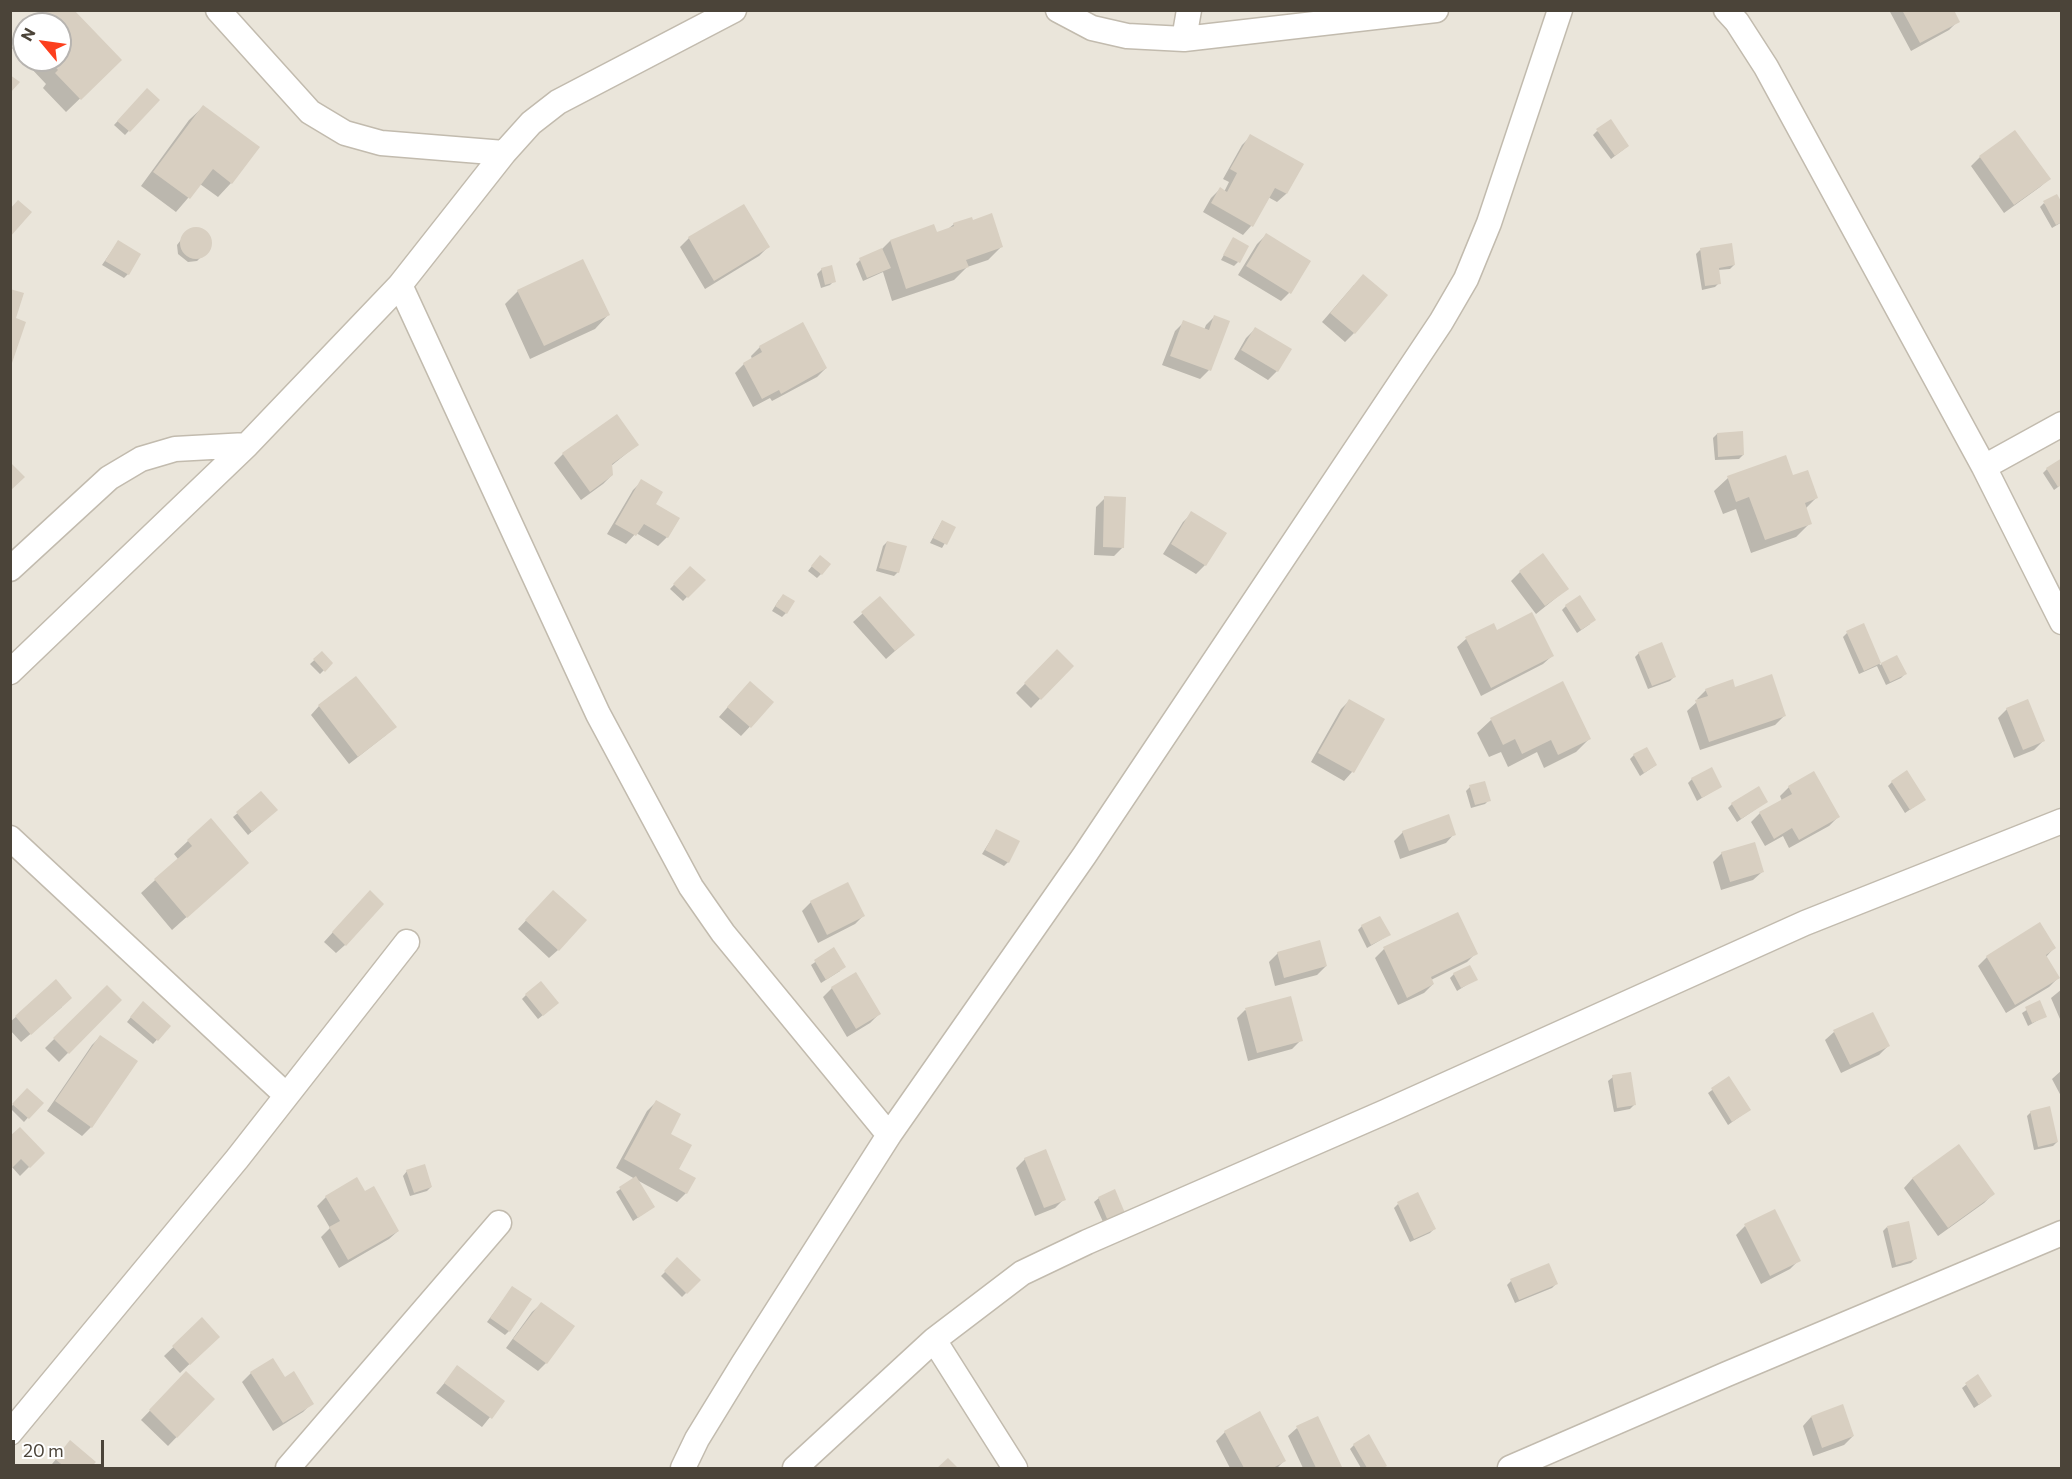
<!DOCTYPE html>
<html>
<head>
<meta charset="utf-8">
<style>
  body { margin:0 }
  #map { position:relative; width:2072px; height:1479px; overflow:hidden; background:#f6f3ec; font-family:Commissioner,sans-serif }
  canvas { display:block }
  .frame { position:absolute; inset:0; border:12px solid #4b4439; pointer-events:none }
  .north { position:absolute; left:12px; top:12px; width:60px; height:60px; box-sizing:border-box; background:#fff; border:2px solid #b7b4b0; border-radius:50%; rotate:299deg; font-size:16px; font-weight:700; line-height:24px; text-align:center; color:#4b4439 }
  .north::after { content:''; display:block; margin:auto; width:21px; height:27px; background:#fc3f1d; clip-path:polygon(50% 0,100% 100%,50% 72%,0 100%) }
  .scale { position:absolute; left:12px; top:1440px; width:92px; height:27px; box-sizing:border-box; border:3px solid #4b4439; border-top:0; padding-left:8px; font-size:18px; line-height:21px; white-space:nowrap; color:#4b4439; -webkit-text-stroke:4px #fff; paint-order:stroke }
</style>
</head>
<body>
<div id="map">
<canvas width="2072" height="1479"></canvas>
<div class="frame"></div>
<div class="north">N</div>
<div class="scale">20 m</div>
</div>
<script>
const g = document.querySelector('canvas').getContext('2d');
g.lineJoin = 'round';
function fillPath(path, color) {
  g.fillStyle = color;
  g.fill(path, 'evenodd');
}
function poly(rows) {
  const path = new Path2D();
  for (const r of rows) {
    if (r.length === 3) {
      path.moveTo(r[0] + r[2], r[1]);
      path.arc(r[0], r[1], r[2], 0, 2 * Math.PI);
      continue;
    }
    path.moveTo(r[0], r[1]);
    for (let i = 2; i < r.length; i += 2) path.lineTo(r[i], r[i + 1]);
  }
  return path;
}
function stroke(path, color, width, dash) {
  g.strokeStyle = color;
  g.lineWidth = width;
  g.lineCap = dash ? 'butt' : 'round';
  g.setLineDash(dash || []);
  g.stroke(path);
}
fillPath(poly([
  [11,11,2061,11,2061,1468,11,1468],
  [24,24,60,24,60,60,24,60]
]), '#eae5da');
fillPath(poly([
  [51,10,120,60,66,112,43,88,46,84,12,48,24,36,24,60,60,60,60,24,36,24],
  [1889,10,1952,10,1958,21,1949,30,1911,51],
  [147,90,157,100,125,135,114,125],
  [203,107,231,183,218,197,200,184,176,212,141,186,189,120],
  [1597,131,1628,146,1611,159,1593,135],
  [1251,136,1302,165,1286,194,1277,202,1268,197,1251,226,1243,235,1203,212,1211,198,1220,189,1224,192,1229,182,1223,179,1242,145],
  [1980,157,2049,179,2040,187,2004,213,1971,166],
  [2044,203,2062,222,2052,228,2040,207],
  [954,224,1001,247,988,260,967,267,954,280,892,301,883,272,863,281,856,264,860,260,880,251,890,241,936,234,948,229],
  [200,229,204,231,210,240,209,249,197,261,188,262,178,254,177,245,187,232,191,230],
  [1266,235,1289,293,1281,301,1238,275,1257,244],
  [689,238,768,247,759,256,705,289,680,247],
  [1233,239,1238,262,1234,266,1221,260],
  [118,242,128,274,124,278,102,265],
  [1700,250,1734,265,1730,269,1718,270,1719,283,1715,287,1702,290,1696,254],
  [822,269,834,281,830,285,821,288,817,274],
  [1354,285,1354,333,1345,342,1322,322],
  [518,291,608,315,595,329,530,359,505,304],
  [1215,316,1209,370,1200,379,1162,365,1175,331,1184,322,1204,330,1206,325],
  [1255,329,1277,371,1268,380,1234,359,1246,338],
  [760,347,826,368,817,377,772,401,770,398,753,407,735,373,744,364,752,359,751,356],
  [1717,434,1743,455,1739,459,1715,460,1713,438],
  [637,445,611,466,612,475,603,484,581,500,554,463,563,454],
  [2047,469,2062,484,2054,490,2043,473],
  [1793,477,1816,498,1805,509,1810,523,1796,537,1751,553,1736,509,1723,514,1714,491,1728,478],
  [642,481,667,537,658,546,636,533,626,544,607,534,633,490],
  [1105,498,1123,547,1114,556,1094,555,1096,507],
  [1192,513,1205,565,1196,574,1163,554,1183,522],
  [942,521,954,528,942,548,930,543],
  [887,542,898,572,894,576,876,571,883,546],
  [816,561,821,574,817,578,808,571],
  [690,568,703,580,683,601,670,589],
  [1520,572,1567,589,1536,614,1511,581],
  [880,598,913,635,886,659,853,622],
  [779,600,786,613,782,617,772,611],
  [1566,606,1590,624,1577,633,1562,610],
  [1493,625,1496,632,1552,656,1543,664,1481,696,1457,647,1466,639],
  [1863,625,1880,665,1897,657,1905,674,1901,678,1886,685,1877,666,1859,674,1843,637,1847,633],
  [1057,651,1072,666,1031,708,1016,693],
  [322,653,331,663,320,674,310,664],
  [1639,653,1674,677,1670,681,1648,689,1635,657],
  [1562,683,1589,739,1576,752,1544,768,1537,752,1508,767,1501,752,1489,757,1477,733,1491,720],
  [1734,689,1784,716,1775,725,1700,750,1687,711,1698,701,1697,699,1706,690],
  [741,692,772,703,741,736,719,717],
  [1350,700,1352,772,1344,781,1311,762,1341,709],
  [319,706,386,735,349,764,311,715],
  [2007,709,2043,741,2034,750,2014,758,1998,718],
  [1634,755,1656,765,1640,776,1630,759],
  [1692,779,1721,786,1697,801,1688,783],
  [1892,782,1924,800,1905,813,1888,786],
  [1470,787,1489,800,1485,804,1471,808,1466,791],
  [1789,787,1838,817,1829,826,1789,848,1783,836,1765,846,1751,822,1760,813,1782,801,1780,796],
  [261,793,272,814,248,835,233,817],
  [1766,802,1737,822,1728,808,1732,804],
  [997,830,1008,862,1004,866,982,854],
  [1403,832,1454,834,1446,843,1400,859,1394,841],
  [188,841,247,863,172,930,141,893,178,859,174,854],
  [1722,853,1762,872,1753,880,1721,890,1713,862],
  [361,901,345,945,336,953,324,942],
  [544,901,558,950,549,958,518,929],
  [811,902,864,915,855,924,818,943,802,911],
  [1362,926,1389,935,1367,948,1358,930],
  [2054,948,2046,957,2058,978,2049,987,2006,1013,1978,966,1987,957],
  [834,949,840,971,821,983,811,965],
  [1384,949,1476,953,1467,962,1431,980,1433,984,1424,993,1398,1005,1375,958],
  [1278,953,1326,966,1317,975,1275,986,1269,962],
  [1454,974,1476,979,1457,991,1450,978],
  [56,982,62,1007,21,1042,10,1030,10,1022],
  [107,987,120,1000,59,1062,45,1048],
  [832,988,879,1014,870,1023,847,1037,823,997],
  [2062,989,2062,1018,2060,1019,2051,998],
  [526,995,553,1007,538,1019,522,999],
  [2039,1002,2045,1016,2028,1026,2022,1013],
  [139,1007,169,1026,153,1044,127,1022],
  [1245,1010,1301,1040,1292,1049,1248,1061,1237,1018],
  [1834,1032,1888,1046,1879,1055,1841,1073,1825,1040],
  [100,1037,91,1127,82,1136,47,1111,92,1045],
  [2062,1070,2062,1098,2052,1079],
  [1613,1077,1634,1105,1630,1109,1614,1112,1608,1081],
  [1729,1078,1749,1110,1728,1125,1708,1093],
  [27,1090,41,1103,24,1122,10,1108],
  [656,1102,669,1135,686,1193,677,1202,637,1180,653,1207,633,1221,616,1192,635,1179,616,1168,647,1111],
  [2031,1112,2057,1142,2053,1146,2034,1150,2027,1116],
  [10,1138,43,1153,20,1176,12,1167],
  [1959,1146,1993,1194,1984,1203,1938,1236,1904,1188,1912,1179],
  [1025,1159,1064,1199,1055,1208,1035,1216,1016,1168],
  [407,1171,431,1187,427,1191,410,1196,403,1176],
  [364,1193,398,1231,389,1239,339,1268,321,1237,330,1228,317,1206,326,1197],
  [1099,1198,1123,1213,1104,1224,1094,1202],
  [1398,1204,1434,1229,1430,1233,1410,1242,1394,1208],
  [1745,1226,1799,1260,1790,1269,1761,1284,1736,1235],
  [1887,1227,1915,1259,1911,1263,1892,1268,1883,1231],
  [677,1260,698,1281,682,1297,661,1276],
  [1548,1265,1556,1284,1552,1288,1515,1303,1507,1285,1511,1281],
  [509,1292,509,1331,505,1335,487,1322],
  [541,1304,546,1363,538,1371,506,1348,532,1312],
  [202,1320,218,1337,180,1373,164,1356],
  [272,1360,284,1379,312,1403,303,1412,273,1431,242,1382,251,1373],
  [458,1367,503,1401,482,1427,436,1393],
  [186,1373,213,1399,168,1446,141,1420],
  [1977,1376,1986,1400,1974,1408,1962,1388],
  [1811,1417,1853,1436,1844,1445,1813,1456,1803,1426],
  [1297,1428,1340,1467,1338,1468,1303,1468,1288,1436],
  [1225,1432,1284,1461,1277,1468,1230,1468,1216,1441],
  [1354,1445,1385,1466,1383,1468,1361,1468,1350,1449],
  [67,1446,94,1462,88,1468,57,1468,52,1464]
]), '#0003');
fillPath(poly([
  [48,10,74,10,122,60,81,100,55,73,58,70,49,60,60,60,60,24,34,24],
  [1902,10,1954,10,1960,22,1920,43],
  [10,75,20,82,10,93],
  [147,88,160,100,130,132,117,121],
  [203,105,260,147,232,184,213,169,190,199,153,172],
  [1611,119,1629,146,1615,156,1596,129],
  [2015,130,2051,179,2014,205,1979,156],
  [1250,134,1304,164,1287,194,1275,188,1253,227,1211,203,1220,187,1227,192,1237,173,1230,169],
  [2057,194,2062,203,2062,222,2056,225,2043,201],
  [18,200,32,212,10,237,10,209],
  [744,204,770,247,714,281,688,237],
  [992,213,1003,247,966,260,969,267,906,289,890,240,934,224,937,232,954,226,953,223,972,217,973,220],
  [196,243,16],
  [1266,233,1311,261,1291,294,1246,266],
  [1233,237,1249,246,1240,263,1223,255],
  [118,240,141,254,129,275,105,261],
  [1732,243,1735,265,1719,268,1721,284,1705,286,1700,248],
  [882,248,891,268,867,278,859,258],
  [583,259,610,315,544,346,517,290],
  [832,265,836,282,825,285,821,268],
  [1363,274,1388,295,1355,334,1330,313],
  [10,289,24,293,16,318,26,322,11,366],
  [1214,315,1230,321,1211,371,1170,356,1183,320,1209,330],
  [803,322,827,368,781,394,779,390,762,399,743,363,762,352,759,346],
  [1255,327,1292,349,1278,372,1241,350],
  [617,414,639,445,612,464,613,475,590,492,562,453],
  [1743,431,1744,455,1718,457,1717,433],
  [1786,455,1793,475,1808,470,1818,498,1805,503,1812,524,1765,540,1749,497,1736,502,1727,476],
  [2062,458,2062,485,2058,487,2046,468],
  [10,462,25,477,10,491],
  [641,479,663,492,656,504,680,518,668,538,644,524,636,536,615,524],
  [1104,496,1126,497,1124,548,1103,547],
  [1191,511,1227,533,1206,566,1171,544],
  [942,520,956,527,947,545,933,538],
  [887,541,907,546,899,573,879,568],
  [1543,553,1569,589,1545,606,1519,571],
  [820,555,831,564,822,575,811,566],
  [690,566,706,580,688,598,673,584],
  [783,594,795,601,787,614,775,606],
  [1580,595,1596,620,1581,630,1565,605],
  [880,596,915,635,895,651,861,612],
  [1532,612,1554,656,1491,688,1465,637,1494,623,1497,630],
  [1864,623,1881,663,1864,671,1846,631],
  [1662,642,1676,677,1652,686,1638,652],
  [1057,649,1074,666,1041,700,1024,683],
  [322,651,333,663,325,672,313,659],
  [1897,655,1907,674,1890,682,1881,663],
  [1772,674,1786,716,1709,742,1695,700,1708,696,1705,689,1733,679,1735,687],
  [356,676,397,727,358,757,318,705],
  [750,681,774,702,751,728,727,707],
  [1563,681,1591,739,1558,755,1551,740,1522,754,1515,739,1503,745,1490,718],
  [1349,699,1385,719,1354,773,1318,753],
  [2028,699,2045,741,2023,750,2006,708],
  [1647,747,1657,765,1644,773,1633,754],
  [1712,767,1722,787,1702,798,1691,778],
  [1907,770,1926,800,1910,810,1891,781],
  [1814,771,1840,817,1799,840,1792,828,1774,839,1759,812,1792,794,1788,786],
  [1485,781,1491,801,1475,805,1469,785],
  [1759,786,1768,802,1741,819,1731,803],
  [261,791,278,810,252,832,236,812],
  [1449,814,1456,835,1409,851,1402,831],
  [211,818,249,863,187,918,154,879,192,846,187,840],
  [996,829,1020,841,1009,863,985,850],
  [1755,842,1764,872,1730,882,1721,852],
  [848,882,865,916,827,935,810,901],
  [370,890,384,904,346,946,332,932],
  [553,890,587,920,559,951,525,920],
  [1458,912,1478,954,1431,977,1434,984,1407,998,1383,947],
  [1380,916,1391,935,1371,945,1361,925],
  [2040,922,2056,948,2046,955,2060,978,2015,1005,1986,956],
  [1320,940,1327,966,1284,978,1277,952],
  [834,947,846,967,826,980,814,960],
  [1470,965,1478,980,1461,988,1453,973],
  [856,972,881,1014,856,1029,831,987],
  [56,979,72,998,31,1035,15,1016],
  [541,981,559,1003,543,1016,525,994],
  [107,985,122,1000,69,1054,53,1038],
  [1291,996,1303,1041,1257,1053,1245,1008],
  [2040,1000,2047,1017,2032,1023,2025,1007],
  [143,1001,171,1026,158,1041,130,1017],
  [1873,1012,1890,1046,1850,1065,1833,1030],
  [100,1035,138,1061,92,1128,55,1101],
  [1631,1072,1636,1105,1617,1108,1612,1075],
  [1729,1076,1751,1110,1732,1122,1711,1088],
  [27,1088,44,1103,29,1119,12,1104],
  [656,1100,681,1114,671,1134,692,1145,679,1169,696,1178,687,1194,624,1159],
  [2050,1106,2058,1142,2038,1147,2030,1111],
  [20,1127,45,1153,30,1168,21,1159,10,1170,10,1136],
  [1959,1144,1995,1194,1948,1228,1912,1178],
  [1046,1149,1066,1200,1044,1208,1024,1158],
  [425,1164,432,1187,414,1193,406,1170],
  [636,1176,655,1207,638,1218,619,1187],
  [357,1177,365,1191,374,1186,399,1231,348,1260,329,1227,340,1221,325,1196],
  [1115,1189,1125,1213,1108,1221,1098,1197],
  [1418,1192,1436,1229,1414,1239,1397,1202],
  [1775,1209,1801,1261,1770,1276,1744,1224],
  [1909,1221,1917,1259,1896,1265,1887,1226],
  [677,1257,701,1280,687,1294,664,1271],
  [1549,1263,1558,1284,1519,1300,1510,1279],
  [512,1286,532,1299,510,1332,490,1318],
  [541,1302,575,1326,547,1364,513,1339],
  [202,1317,220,1337,190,1365,172,1346],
  [273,1358,285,1377,294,1371,314,1404,283,1423,250,1372],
  [457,1365,505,1401,492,1419,444,1383],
  [186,1371,215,1399,177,1438,149,1410],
  [1978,1374,1992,1396,1979,1405,1965,1383],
  [1843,1404,1854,1436,1822,1448,1811,1416],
  [1260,1411,1286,1461,1273,1468,1244,1468,1224,1431],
  [1318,1416,1342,1467,1339,1468,1316,1468,1296,1426],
  [1369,1434,1387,1466,1383,1468,1367,1468,1353,1444],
  [70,1440,96,1462,90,1468,66,1468,55,1459],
  [948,1458,958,1468,937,1468]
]), '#d8cfc1');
const minor = poly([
  [218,10,310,112,345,133,381,143,504,153],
  [1058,10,1092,28,1127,36,1184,39,1436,10],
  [1726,10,1737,22,1766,67,1984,467,2062,622],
  [1184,39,1189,10],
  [400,285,598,714,691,887,723,933,889,1135],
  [1984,467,2062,424],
  [10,569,109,478,141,459,175,449,247,445],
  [10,672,247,445,400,285,504,153,531,123,558,102,734,10],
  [10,838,286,1095],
  [934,1340,1022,1273,1087,1242,1385,1112,1805,923,2062,821],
  [10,1433,237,1159,407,942],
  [288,1468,499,1223],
  [683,1468,697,1439,743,1364,889,1135,1084,856,1441,322,1466,279,1489,223,1560,10],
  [795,1468,934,1340,1015,1468],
  [1510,1468,1727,1374,2062,1233]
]);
stroke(minor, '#c2bbae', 27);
stroke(minor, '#fff', 24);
</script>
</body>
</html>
